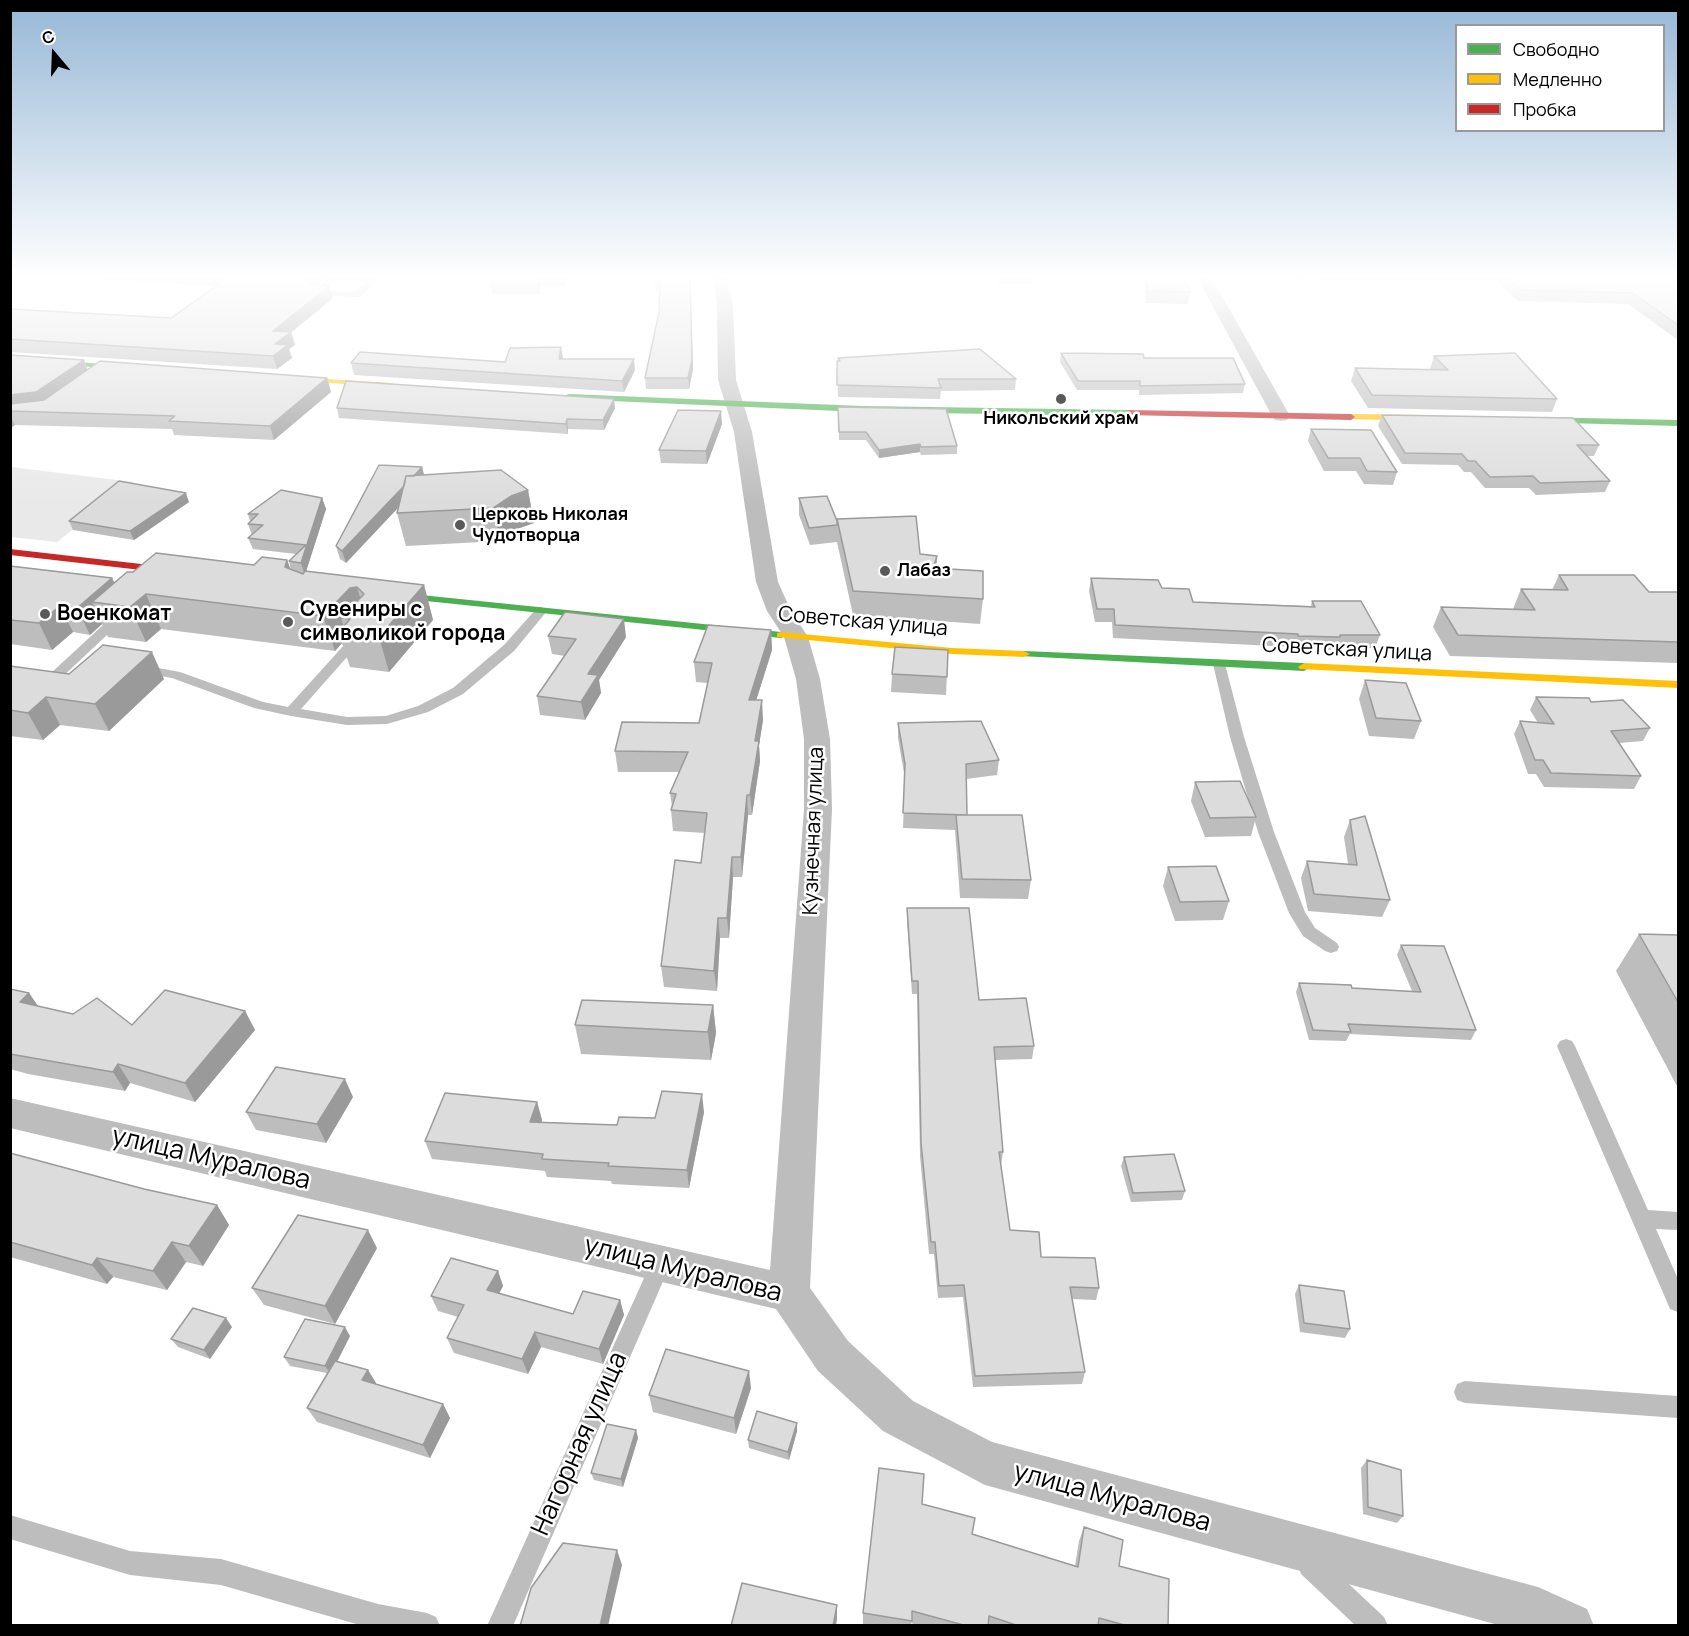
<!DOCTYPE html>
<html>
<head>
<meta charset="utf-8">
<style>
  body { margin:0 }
  #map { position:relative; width:1689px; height:1636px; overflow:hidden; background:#fff; font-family:Manrope,sans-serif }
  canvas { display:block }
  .frame { position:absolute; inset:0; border:12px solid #000; pointer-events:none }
  .legend { position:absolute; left:1455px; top:24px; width:210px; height:108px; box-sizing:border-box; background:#fff; border:2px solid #999; margin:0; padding:8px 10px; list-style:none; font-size:18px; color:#000 }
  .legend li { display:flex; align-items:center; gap:12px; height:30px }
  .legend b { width:30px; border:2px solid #999 }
  .north { position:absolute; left:24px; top:24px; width:60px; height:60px; -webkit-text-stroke:4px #fff; paint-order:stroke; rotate:341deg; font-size:16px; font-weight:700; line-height:24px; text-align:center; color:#000 }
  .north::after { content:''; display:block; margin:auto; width:21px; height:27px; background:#000; clip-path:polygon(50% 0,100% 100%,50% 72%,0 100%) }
</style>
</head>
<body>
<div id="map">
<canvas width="1689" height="1636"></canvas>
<div class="frame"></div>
<ul class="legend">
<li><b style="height:8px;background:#4caf50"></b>Свободно</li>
<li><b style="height:8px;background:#ffc107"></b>Медленно</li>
<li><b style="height:8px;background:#c62828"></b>Пробка</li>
</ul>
<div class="north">С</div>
</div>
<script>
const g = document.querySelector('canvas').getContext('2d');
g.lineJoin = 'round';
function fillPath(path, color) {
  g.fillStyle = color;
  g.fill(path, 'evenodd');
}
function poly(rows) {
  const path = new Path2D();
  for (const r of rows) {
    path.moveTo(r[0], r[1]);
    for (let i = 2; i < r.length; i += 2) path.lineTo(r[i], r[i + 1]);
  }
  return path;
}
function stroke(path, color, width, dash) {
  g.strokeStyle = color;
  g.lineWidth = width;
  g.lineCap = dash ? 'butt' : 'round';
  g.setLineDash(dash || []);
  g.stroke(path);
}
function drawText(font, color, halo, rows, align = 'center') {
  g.font = font + ' Manrope,sans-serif';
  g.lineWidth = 5;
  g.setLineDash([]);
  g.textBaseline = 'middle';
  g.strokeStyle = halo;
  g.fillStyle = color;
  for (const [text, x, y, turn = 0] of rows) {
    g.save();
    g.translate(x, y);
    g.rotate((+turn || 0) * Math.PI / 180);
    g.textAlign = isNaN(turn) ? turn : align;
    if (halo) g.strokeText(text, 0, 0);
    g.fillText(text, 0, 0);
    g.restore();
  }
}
fillPath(poly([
  [11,467,133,482,57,542,11,537]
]), '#e9e9e9');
fillPath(poly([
  [375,275,384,275,359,297,316,295,312,293,329,277,371,278,375,275],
  [334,281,366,282,354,292,323,291,334,281],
  [541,607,547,611,514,651,463,694,428,712,387,724,347,725,291,716,254,708,172,678,137,672,135,669,142,665,180,672,263,702,288,707,355,633,359,632,363,633,365,636,363,639,301,709,347,717,386,716,418,706,453,688,504,645,537,608,541,607],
  [119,613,125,617,123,620,59,680,10,674,10,666,51,673,115,614,119,613],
  [1219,660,1225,664,1244,737,1274,832,1305,912,1315,928,1337,943,1339,947,1337,951,1331,953,1325,951,1303,936,1289,913,1258,832,1230,737,1213,664,1219,660],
  [1566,1039,1572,1041,1575,1046,1648,1210,1678,1212,1678,1230,1656,1229,1678,1279,1678,1312,1670,1309,1557,1046,1560,1041,1566,1039],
  [661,1253,668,1256,671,1263,513,1626,487,1626,654,1256,661,1253],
  [1465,1381,1678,1396,1678,1418,1465,1403,1457,1400,1454,1392,1457,1384,1465,1381],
  [10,1515,130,1551,221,1559,378,1604,427,1613,436,1617,440,1626,363,1626,221,1585,130,1575,10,1539,10,1515],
  [1310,1553,1319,1556,1384,1617,1388,1626,1356,1626,1301,1574,1298,1565,1301,1556,1310,1553]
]), '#bdbdbd');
fillPath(poly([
  [713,275,727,275,733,306,736,380,752,432,778,582,791,611,808,637,820,679,830,739,832,809,810,1288,848,1341,913,1401,992,1442,1538,1587,1587,1609,1594,1626,1502,1626,985,1485,883,1431,818,1371,776,1309,10,1128,10,1098,770,1270,804,809,804,739,796,679,784,637,767,611,756,582,734,432,718,380,717,306,713,275],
  [1196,275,1210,275,1290,416,1287,420,1281,421,1275,420,1272,416,1196,275],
  [1270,275,1545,275,1545,276,1538,280,1377,281,1277,279,1270,275]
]), '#bdbdbd');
fillPath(poly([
  [10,358,140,366,144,368,140,370,10,362,10,358],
  [569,394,862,406,1129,410,1133,413,1129,416,862,412,566,399,566,395,569,394],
  [1532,417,1678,420,1678,426,1529,422,1528,420,1532,417],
  [382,591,781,632,787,635,781,638,378,596,378,592,382,591],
  [1024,651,1304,663,1310,667,1304,671,1020,656,1018,654,1024,651]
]), '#4caf50');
fillPath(poly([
  [279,376,392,383,396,385,392,387,282,380,279,380,279,376],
  [1351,414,1426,415,1430,418,1426,421,1348,419,1348,415,1351,414],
  [781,632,952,648,1024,651,1030,654,1024,657,952,654,777,637,777,633,781,632],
  [1304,663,1678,681,1678,688,1300,669,1298,667,1304,663]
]), '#ffc107');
fillPath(poly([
  [1129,410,1351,414,1355,417,1351,420,1126,415,1126,411,1129,410],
  [10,549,185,569,190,572,185,575,10,555,10,549]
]), '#c62828');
fillPath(poly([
  [45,275,372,275,370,276,327,275,318,285,333,298,291,332,295,345,289,349,292,358,277,369,10,352,10,309,171,318,217,286,45,277],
  [382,275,403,275,397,279,383,279],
  [497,275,570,275,563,287,540,286,540,294,493,294,491,283],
  [690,275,693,369,689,389,646,389,645,378,659,312,660,291,656,291,655,281],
  [997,275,1032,275,1032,284,997,284],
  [1145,275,1182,275,1190,292,1188,304,1146,303,1144,279],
  [1500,275,1616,275,1678,277,1678,340,1628,304,1518,301,1497,282],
  [1061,353,1144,358,1245,384,1243,393,1139,395,1139,390,1077,390,1060,362],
  [10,355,84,360,88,370,327,378,331,392,274,440,174,435,172,429,15,425,10,428],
  [1434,356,1546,386,1546,388,1557,399,1552,412,1368,408,1351,381,1355,368,1430,370,1430,369],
  [838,358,1016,379,1015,390,941,391,940,399,838,397,837,361,838,361],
  [563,359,635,370,624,392,354,375,351,363,505,362],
  [838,407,957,446,957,454,921,455,920,452,879,458,866,440,839,440],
  [337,408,615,408,604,430,568,429,568,434,339,418],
  [1382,415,1599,445,1594,456,1587,456,1610,481,1605,492,1536,495,1529,488,1485,488,1471,472,1464,472,1458,465,1402,464,1378,426],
  [722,424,707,464,661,463,659,450],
  [1311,429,1397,472,1393,485,1364,484,1356,471,1324,471,1308,441],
  [422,467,424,475,528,490,534,523,517,529,500,541,406,546,397,513,399,507,346,563,340,559,336,546],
  [322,498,326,509,306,571,424,585,433,620,389,672,350,667,342,643,335,651,161,629,146,642,108,637,102,624,90,635,73,632,52,650,10,644,10,566,112,578,114,582,133,572,254,565,287,560,291,570,289,561,296,554,253,549,248,538,252,535,248,524,250,521,248,514],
  [799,498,837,521,920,554,936,568,983,599,980,624,853,615,837,542,810,545,799,515],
  [189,502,134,540,73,530,69,521],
  [1559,575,1649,592,1678,592,1678,663,1450,656,1433,627,1441,607,1513,609,1521,589,1552,590],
  [1091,578,1162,588,1193,602,1311,606,1312,601,1380,635,1375,648,1337,648,1336,650,1295,648,1294,647,1113,638,1112,622,1095,622,1089,591],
  [771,630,772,650,756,700,763,720,759,745,760,761,752,815,748,815,742,877,733,877,729,938,720,938,717,991,664,987,661,966,701,863,705,833,673,831,671,810,672,807,670,793,679,772,618,772,615,751,699,723,708,683,696,682,694,662],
  [548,636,626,637,599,680,601,693,585,720,540,715,537,696,565,656,552,654],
  [948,650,946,695,891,692,892,674],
  [10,666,69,674,164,679,109,731,60,725,43,740,10,736],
  [1365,680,1421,721,1414,739,1369,736,1359,699],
  [1536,697,1591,702,1650,728,1643,741,1619,743,1641,776,1634,789,1544,787,1536,774,1528,774,1514,734,1520,721,1538,723,1530,710],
  [898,723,999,760,997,775,966,779,967,815,1031,880,1028,899,960,898,955,830,903,828,905,779,898,738],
  [1195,782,1256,817,1251,836,1205,837,1191,801],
  [1350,820,1390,900,1382,917,1308,911,1301,878,1307,861,1348,864,1344,837],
  [1168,867,1229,901,1223,920,1175,921,1163,886],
  [907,908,979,1000,1034,1046,1032,1059,995,1060,1003,1152,1001,1165,1010,1230,1041,1257,1099,1288,1096,1300,1072,1299,1085,1372,1082,1384,973,1387,963,1297,938,1298,934,1254,929,1254,920,1156,917,994,912,994,907,921],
  [1639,934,1678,935,1678,1088,1616,971],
  [1401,945,1476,1030,1471,1040,1350,1034,1346,1041,1309,1040,1296,992,1299,983,1352,988,1412,991,1397,955],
  [10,989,29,993,38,1006,73,1014,132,1025,245,1011,255,1030,195,1102,130,1083,125,1091,28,1074,10,1069],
  [713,1005,716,1033,711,1060,581,1054,575,1025],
  [353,1097,326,1143,256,1130,246,1112],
  [537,1102,542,1120,542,1122,617,1125,655,1118,704,1112,689,1188,612,1184,611,1181,547,1177,545,1171,432,1159,425,1141],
  [10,1153,144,1189,217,1205,229,1225,203,1266,186,1262,167,1290,113,1277,107,1284,10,1257],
  [1124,1157,1185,1191,1182,1200,1131,1202,1121,1166],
  [377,1248,335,1324,264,1305,252,1288],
  [498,1271,503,1286,499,1293,573,1314,620,1300,624,1315,603,1364,541,1347,528,1374,454,1353,447,1338,458,1317,438,1311,431,1296],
  [1299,1285,1350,1329,1345,1338,1300,1332,1295,1294],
  [232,1327,210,1359,178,1347,171,1339],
  [350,1336,337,1361,368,1370,376,1383,375,1384,443,1404,450,1418,430,1458,317,1422,307,1408,327,1373,290,1366,284,1357],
  [751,1388,736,1434,653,1412,649,1395],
  [797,1423,797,1431,789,1460,749,1448,748,1440],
  [636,1430,638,1438,623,1487,594,1480,591,1473],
  [1367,1460,1403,1516,1397,1523,1363,1514,1361,1468],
  [922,1504,972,1534,1075,1566,1079,1541,1084,1527,1119,1566,1168,1626,919,1626,911,1623,911,1626,863,1626,863,1613]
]), '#bdbdbd');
fillPath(poly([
  [313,275,327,275,310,293,306,281],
  [396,275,403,275,397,279],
  [562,275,570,275,563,287,561,276],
  [690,275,693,369,689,389,688,378],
  [539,276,540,286,540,294,538,284],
  [329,286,333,298,288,335,291,332,295,345,289,349,292,358,277,369,273,356,273,331],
  [561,347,563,358,561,371,559,359],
  [634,359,635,370,624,392,622,381],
  [84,360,89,374,42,406,10,409,10,395],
  [327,378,331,392,274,440,270,426],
  [614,399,615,408,604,430,603,420],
  [721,411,722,424,707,464,706,451],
  [10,414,15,425,10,428],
  [567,419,568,429,568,434,566,424],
  [920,444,920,452,879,458,879,450],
  [422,467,425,479,346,563,342,551],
  [528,490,534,523,517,529,500,541,493,508,511,496],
  [186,493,189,502,134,540,130,531],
  [322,498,326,509,305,575,301,563],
  [937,556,936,579,933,568],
  [287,560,299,594,285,567],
  [112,578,124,604,92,602,102,624,90,635,77,608],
  [424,585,433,620,389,672,379,637],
  [357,587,367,621,341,618,346,633,339,632,342,643,335,651,323,616,350,588],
  [146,594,161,629,146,642,130,607],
  [60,606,73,632,52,650,39,623],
  [624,619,626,637,599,680,601,693,585,720,581,702,588,674],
  [771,630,772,650,750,720,749,700],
  [152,652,164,679,109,731,95,704],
  [46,697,60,725,43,740,28,713],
  [762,700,763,720,759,745,760,761,752,815,750,795,755,741],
  [747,795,748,815,742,877,741,857],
  [732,857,733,877,729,938,727,918],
  [718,918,720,938,717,991,714,971],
  [29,993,42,1012,20,1002],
  [713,1005,716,1033,711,1060,708,1032],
  [245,1011,255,1030,195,1102,185,1083],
  [118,1064,130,1083,125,1091,113,1072],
  [345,1079,353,1097,326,1143,317,1124],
  [702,1094,704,1112,689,1188,687,1170],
  [537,1102,542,1120,535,1140,530,1122],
  [217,1205,229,1225,203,1266,189,1246],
  [368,1230,377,1248,335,1324,325,1306],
  [172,1242,186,1262,167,1290,153,1271],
  [97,1258,113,1277,107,1284,92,1265],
  [498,1271,503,1286,493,1305,487,1290],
  [620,1300,624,1315,603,1364,599,1349],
  [226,1318,232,1327,210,1359,204,1350],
  [345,1327,350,1336,331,1374,325,1366],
  [535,1332,541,1347,528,1374,522,1359],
  [368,1370,376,1383,370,1394,362,1380],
  [749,1371,751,1388,736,1434,734,1418],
  [443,1404,450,1418,430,1458,423,1445],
  [797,1423,797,1431,789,1460,788,1452],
  [636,1430,638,1438,623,1487,621,1479],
  [617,1550,622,1565,608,1626,600,1626],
  [837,1605,837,1619,836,1626,833,1626]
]), '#9a9a9a');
const building = poly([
  [230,275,313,275,306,281,312,285,329,286,273,331,291,332,275,344,288,345,273,356,10,339,10,309,171,318,232,275,230,275],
  [497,275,562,275,561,276,539,276,538,284,491,283,497,275],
  [657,275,690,275,692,359,688,378,645,378,659,312,660,281,655,281,657,275],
  [1147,275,1182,275,1190,292,1148,291,1147,275],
  [1505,275,1615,275,1678,277,1678,325,1633,293,1522,290,1505,275],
  [561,347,559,359,634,359,622,381,351,363,360,352,505,362,510,348,561,347],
  [980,349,1016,379,938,379,941,388,837,385,837,361,840,361,838,358,980,349],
  [1061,353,1143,354,1144,358,1233,358,1245,384,1140,386,1140,381,1078,381,1061,353],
  [1515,353,1557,399,1372,395,1355,368,1448,370,1434,356,1515,353],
  [10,355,84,360,36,392,10,395,10,355],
  [100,361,327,378,270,426,169,421,175,416,10,411,10,404,44,400,100,361],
  [346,381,614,399,603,420,567,419,566,424,337,408,346,381],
  [838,407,946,409,957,446,921,447,920,444,879,450,866,432,839,432,838,407],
  [678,410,721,411,706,451,659,450,678,410],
  [1382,415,1573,418,1599,445,1577,445,1610,481,1540,483,1533,476,1490,477,1475,461,1468,461,1462,454,1405,453,1382,415],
  [1311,429,1371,430,1397,472,1367,471,1360,458,1328,458,1311,429],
  [379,465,422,467,414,476,406,476,404,486,342,551,336,546,379,465],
  [501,470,528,490,511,496,493,508,397,513,406,476,501,470],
  [119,481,186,493,130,531,69,521,119,481],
  [281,490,322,498,301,563,289,561,306,545,248,538,263,525,248,524,258,514,248,514,281,490],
  [827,496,837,521,837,525,809,528,799,498,827,496],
  [916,516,920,554,937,556,933,568,983,571,983,599,853,591,837,519,916,516],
  [156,553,254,565,262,557,287,560,285,567,303,574,305,571,424,585,379,637,339,632,350,619,341,618,364,594,357,587,350,588,323,616,146,594,130,607,92,602,127,572,133,572,156,553],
  [10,566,112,578,77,608,60,606,39,623,10,620,10,566],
  [1559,575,1634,575,1649,592,1678,592,1678,642,1458,635,1441,607,1535,610,1521,589,1568,590,1559,575],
  [1091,578,1158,580,1162,588,1189,589,1193,602,1315,607,1312,601,1361,601,1380,635,1340,635,1340,637,1298,636,1298,634,1115,625,1114,609,1097,609,1091,578],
  [565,612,624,619,588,674,598,675,581,702,537,696,576,639,548,636,565,612],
  [708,625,771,630,749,700,762,700,755,741,759,741,750,795,747,795,741,857,732,857,727,918,718,918,714,971,661,966,675,860,701,863,707,813,671,810,676,794,670,793,688,752,615,751,622,722,699,723,712,663,694,662,708,625],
  [103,645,152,652,95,704,46,697,28,713,10,710,10,666,69,674,103,645],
  [895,647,948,650,947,677,892,674,895,647],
  [1365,680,1406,683,1421,721,1376,718,1365,680],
  [1536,697,1589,698,1591,702,1623,700,1650,728,1611,731,1641,776,1551,773,1543,760,1535,760,1520,721,1554,724,1536,697],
  [981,721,999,760,966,764,967,815,903,813,905,764,898,723,981,721],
  [1240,781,1256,817,1210,818,1195,782,1240,781],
  [956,815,1022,815,1031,880,962,879,956,815],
  [1365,816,1390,900,1314,894,1307,861,1357,865,1350,820,1365,816],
  [1216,866,1229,901,1180,902,1168,867,1216,866],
  [907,908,969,908,979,1000,1026,998,1034,1046,994,1047,1003,1152,999,1152,1010,1230,1039,1232,1041,1257,1095,1258,1099,1288,1070,1287,1085,1372,975,1376,964,1285,939,1286,935,1242,931,1242,921,1143,918,981,912,981,907,908],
  [1639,934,1678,935,1678,1002,1639,934],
  [1401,945,1444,946,1476,1030,1348,1024,1351,1032,1313,1030,1299,983,1351,985,1352,988,1421,992,1401,945],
  [10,989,29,993,20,1002,73,1014,97,998,132,1025,165,990,245,1011,185,1083,118,1064,113,1072,10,1054,10,989],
  [582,1000,713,1005,708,1032,575,1025,582,1000],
  [276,1067,345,1079,317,1124,246,1112,276,1067],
  [662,1091,702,1094,687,1170,608,1166,609,1163,542,1159,543,1154,425,1141,445,1093,537,1102,530,1122,617,1125,619,1117,655,1118,662,1091],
  [10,1153,144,1189,217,1205,189,1246,172,1242,153,1271,97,1258,92,1265,10,1242,10,1153],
  [1174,1154,1185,1191,1133,1193,1124,1157,1174,1154],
  [298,1215,368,1230,325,1306,252,1288,298,1215],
  [451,1258,498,1271,487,1290,573,1314,583,1291,620,1300,599,1349,535,1332,522,1359,447,1338,464,1305,431,1296,451,1258],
  [1299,1285,1344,1291,1350,1329,1304,1323,1299,1285],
  [193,1308,226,1318,204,1350,171,1339,193,1308],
  [305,1319,345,1327,325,1366,284,1357,305,1319],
  [666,1349,749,1371,734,1418,649,1395,666,1349],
  [335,1361,368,1370,362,1380,443,1404,423,1445,307,1408,335,1361],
  [757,1411,797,1423,788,1452,748,1440,757,1411],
  [607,1424,636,1430,621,1479,591,1473,607,1424],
  [1367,1460,1401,1470,1403,1516,1368,1507,1367,1460],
  [879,1468,924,1474,922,1504,975,1518,972,1534,1078,1567,1084,1527,1123,1540,1119,1566,1169,1579,1168,1626,1128,1626,1099,1618,1098,1626,1019,1626,989,1616,988,1626,967,1626,912,1611,912,1621,863,1613,879,1468],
  [563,1543,617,1550,600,1626,520,1626,531,1588,563,1543],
  [742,1583,837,1605,833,1626,731,1626,742,1583]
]);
fillPath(building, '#dcdcdc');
stroke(building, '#9a9a9a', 1.5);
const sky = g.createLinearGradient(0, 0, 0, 504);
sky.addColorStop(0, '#96b7d6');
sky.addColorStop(0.55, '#fff');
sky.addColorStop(1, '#ffffff00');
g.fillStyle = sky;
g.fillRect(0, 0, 1689, 504);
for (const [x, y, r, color] of [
  [1061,399,6,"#595959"],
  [460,525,6,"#595959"],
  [885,571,6,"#595959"],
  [45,614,6,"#595959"],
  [288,622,6,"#595959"]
]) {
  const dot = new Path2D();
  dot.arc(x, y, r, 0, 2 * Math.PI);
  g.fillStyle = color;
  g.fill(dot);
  stroke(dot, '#fff', 2);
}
drawText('bold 18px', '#000', '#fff', [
  ["Никольский храм",1061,419,"center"],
  ["Церковь Николая",472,515],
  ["Чудотворца",472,536],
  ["Лабаз",897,571]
], 'left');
drawText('bold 21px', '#000', '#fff', [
  ["Сувениры с",300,610],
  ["символикой города",300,634],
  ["Военкомат",57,614]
], 'left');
drawText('21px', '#000', '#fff', [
  ["Советская улица",863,622,5],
  ["Советская улица",1347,650,3],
  ["Кузнечная улица",814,831,-88]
]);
drawText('26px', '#000', '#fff', [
  ["улица Муралова",211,1159,13],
  ["улица Муралова",683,1270,14],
  ["Нагорная улица",580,1444,-66],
  ["улица Муралова",1112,1498,15]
]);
</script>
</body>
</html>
